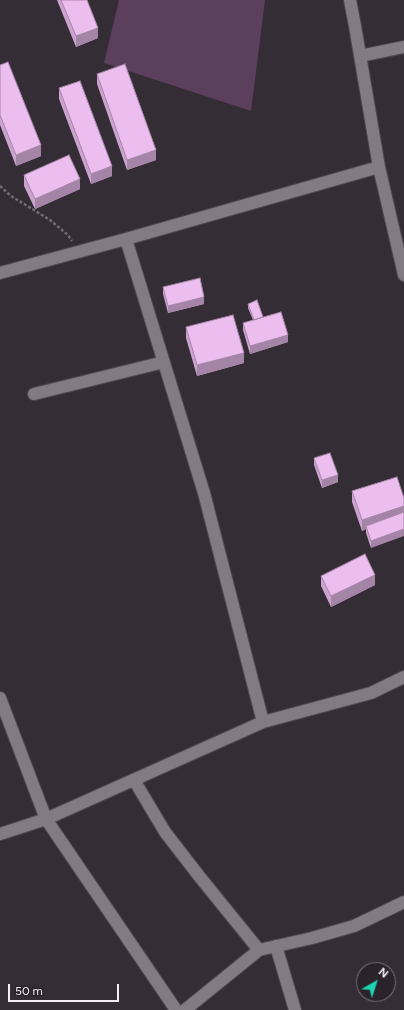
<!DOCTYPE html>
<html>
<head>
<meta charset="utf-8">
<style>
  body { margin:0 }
  #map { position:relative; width:404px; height:1010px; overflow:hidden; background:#352d35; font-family:Figtree,sans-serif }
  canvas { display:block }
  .north { position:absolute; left:356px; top:962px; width:40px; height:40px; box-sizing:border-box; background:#2b232b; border:1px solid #7b757c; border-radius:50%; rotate:39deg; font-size:11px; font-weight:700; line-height:16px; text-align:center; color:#f4eff5 }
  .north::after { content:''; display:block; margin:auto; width:14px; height:18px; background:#1dd5b1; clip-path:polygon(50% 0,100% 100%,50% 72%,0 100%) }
  .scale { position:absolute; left:8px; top:984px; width:111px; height:18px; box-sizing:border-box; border:2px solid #f4eff5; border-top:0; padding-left:5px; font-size:12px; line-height:14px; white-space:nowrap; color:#f4eff5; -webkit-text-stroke:3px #2b232b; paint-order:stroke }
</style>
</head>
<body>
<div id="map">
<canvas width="404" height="1010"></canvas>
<div class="north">N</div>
<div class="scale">50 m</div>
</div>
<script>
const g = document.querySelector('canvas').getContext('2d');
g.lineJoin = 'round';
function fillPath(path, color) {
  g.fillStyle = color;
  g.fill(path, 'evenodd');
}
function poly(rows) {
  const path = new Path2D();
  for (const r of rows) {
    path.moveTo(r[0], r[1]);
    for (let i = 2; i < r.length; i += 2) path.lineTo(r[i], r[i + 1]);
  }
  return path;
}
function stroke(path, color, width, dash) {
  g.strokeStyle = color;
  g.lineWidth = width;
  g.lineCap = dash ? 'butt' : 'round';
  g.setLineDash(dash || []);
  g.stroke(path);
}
fillPath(poly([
  [119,0,265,0,251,111,104,63]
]), '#5b3f5d');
const minor = poly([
  [350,0,355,26,379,167,404,275],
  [360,56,404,47],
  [126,239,204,493,263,722],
  [0,273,126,239,379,167],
  [34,394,164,362],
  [0,698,46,819,176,1010],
  [134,780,165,832,199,876,259,950],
  [0,834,46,819,263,722,371,693,404,677],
  [276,946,295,1010],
  [185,1010,259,950,312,938,354,926,404,902]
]);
stroke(minor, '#504951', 14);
stroke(poly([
  [0,186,11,196,50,220,68,235,72,241]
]), '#736c73', 2.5, [3, 2]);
stroke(minor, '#837a84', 12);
fillPath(poly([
  [57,0,87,0,98,38,76,47],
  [0,65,41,156,16,166,0,125],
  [97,74,156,160,127,170,97,84],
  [59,88,112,176,91,184,59,99],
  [24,175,80,189,35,209,24,186],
  [163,287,204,304,168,313,163,294],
  [248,304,263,317,288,342,250,354,243,330,243,323,253,320,248,308],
  [186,327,244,363,197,376,186,338],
  [314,458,338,482,322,488,314,465],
  [397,477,371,548,366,533,366,529,362,531,352,502,352,491],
  [321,576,375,585,331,607,321,586]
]), '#cba3ce');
fillPath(poly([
  [98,28,98,38,76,47,76,36],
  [41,145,41,156,16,166,16,155],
  [156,150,156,160,127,170,127,160],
  [112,166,112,176,91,184,91,174],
  [80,179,80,189,35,209,35,199],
  [204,297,204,304,168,313,168,306],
  [288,335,288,342,250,354,250,346],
  [244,353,244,363,197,376,197,365],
  [338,475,338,482,322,488,322,480],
  [404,506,404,517,366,526,366,529,362,531,362,520],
  [404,529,404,536,371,548,371,541],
  [375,575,375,585,331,607,331,596]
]), '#a585a7');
const building = poly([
  [61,0,87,0,98,28,76,36,61,0],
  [8,62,41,145,16,155,0,115,0,65,8,62],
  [125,64,156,150,127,160,97,74,125,64],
  [80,81,112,166,91,174,59,88,80,81],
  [69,155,80,179,35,199,24,175,69,155],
  [200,278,204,297,168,306,163,287,200,278],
  [257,300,263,317,254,320,248,304,257,300],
  [281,312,288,335,250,346,243,323,281,312],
  [233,315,244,353,197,365,186,327,233,315],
  [330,453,338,475,322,480,314,458,330,453],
  [397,477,404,498,404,506,362,520,352,491,397,477],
  [404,512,404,529,371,541,366,526,404,512],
  [365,554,375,575,331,596,321,576,365,554]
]);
fillPath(building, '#ecbeef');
stroke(building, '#a585a7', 1);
</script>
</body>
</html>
